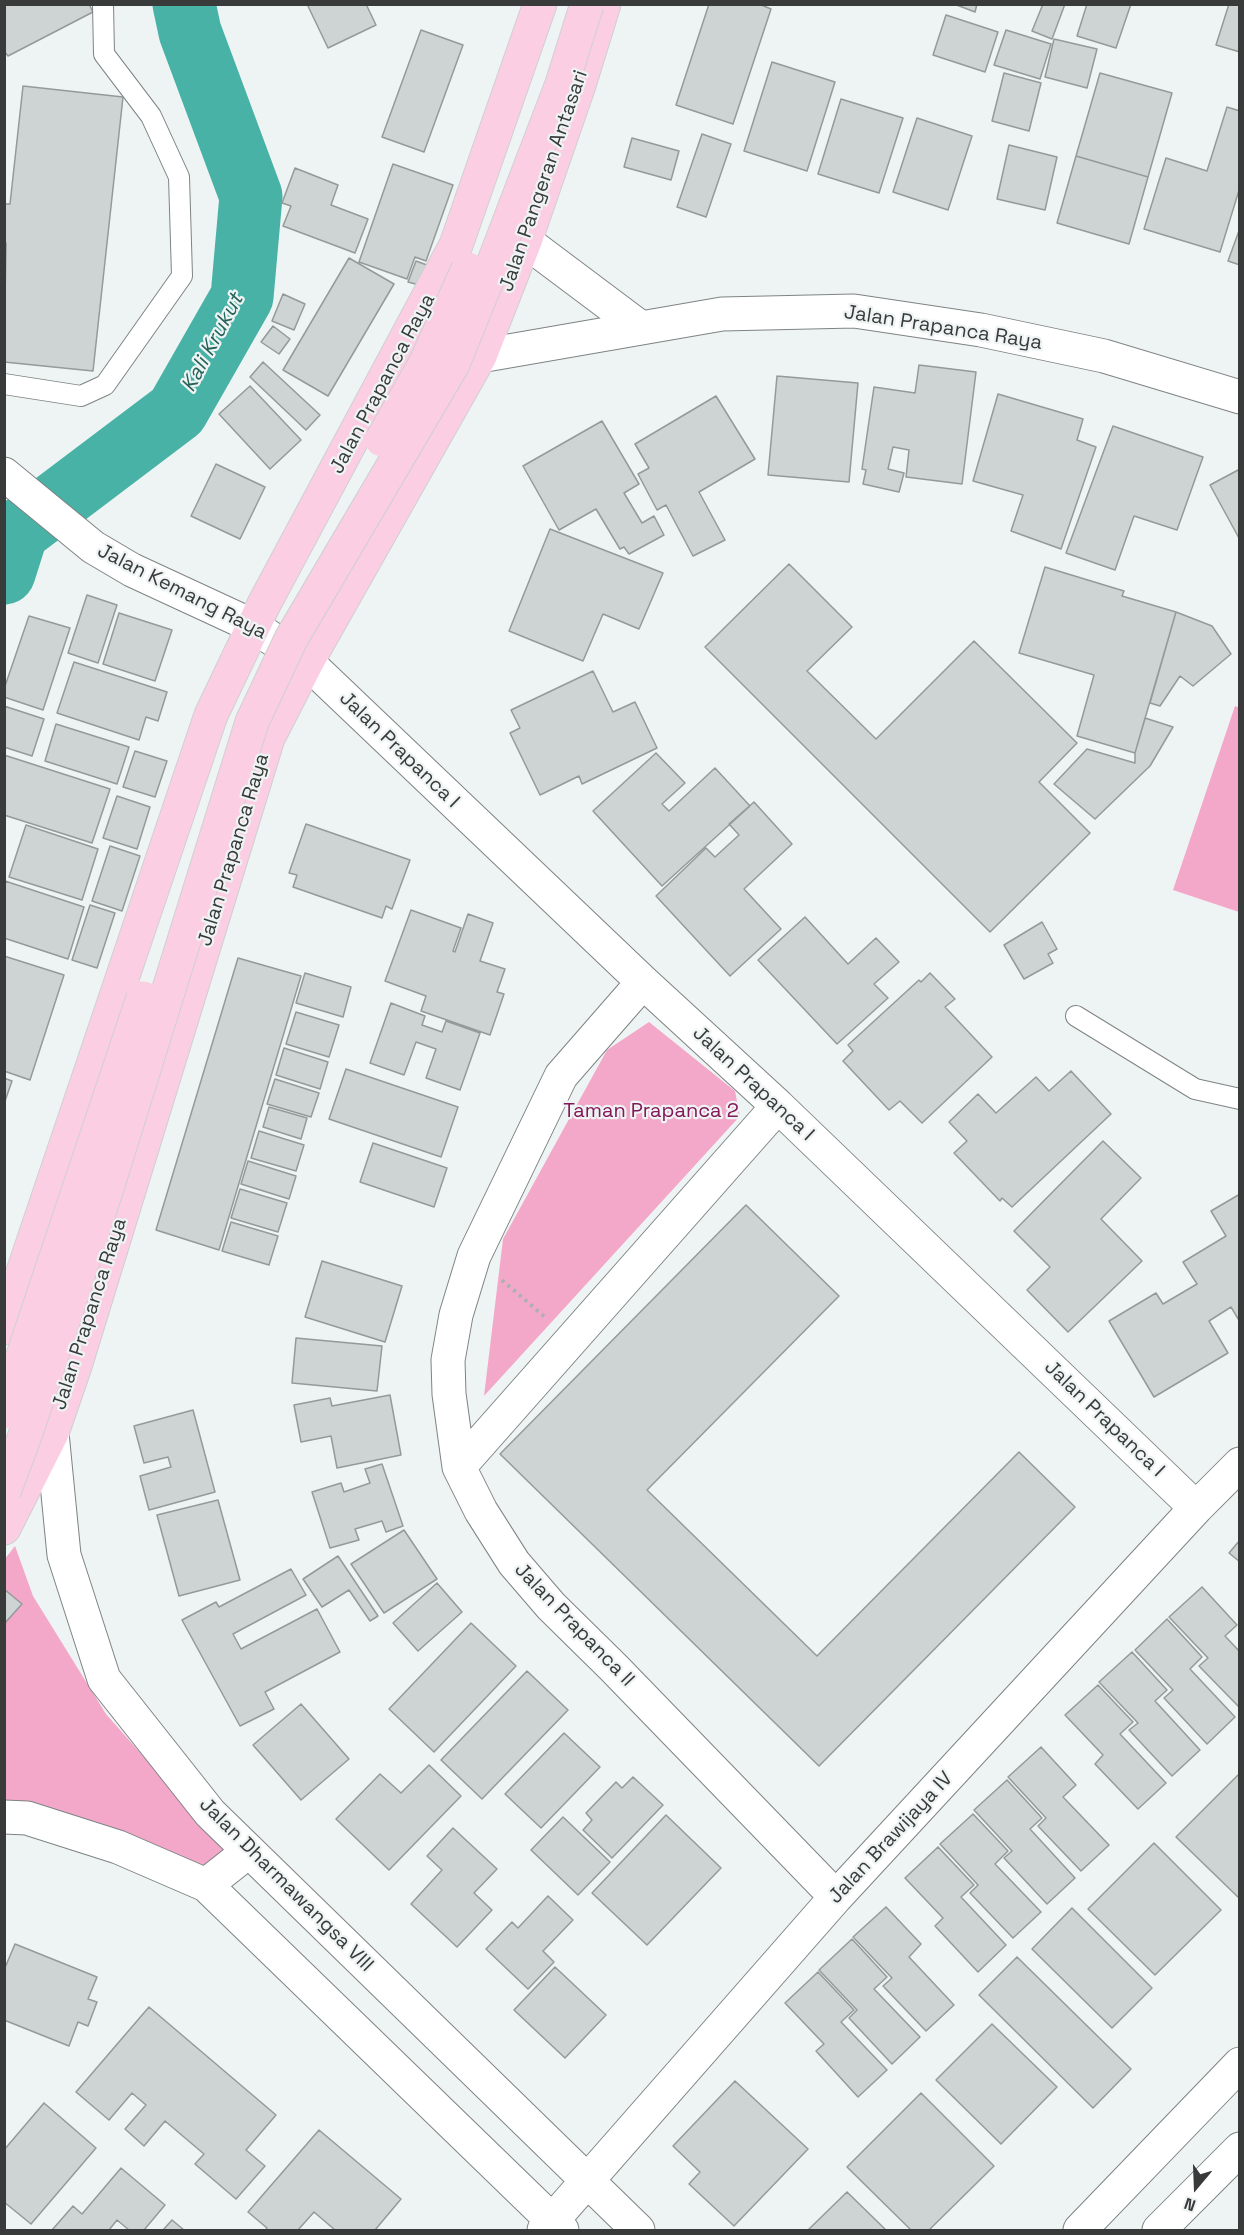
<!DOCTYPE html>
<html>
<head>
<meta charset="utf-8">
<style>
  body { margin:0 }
  #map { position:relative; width:1244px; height:2235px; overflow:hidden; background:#eef4f3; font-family:"Space Grotesk",sans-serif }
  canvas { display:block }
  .frame { position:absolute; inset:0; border:6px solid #393b3b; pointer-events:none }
  .north { position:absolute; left:1166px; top:2157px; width:60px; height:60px; -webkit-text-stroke:4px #eef4f3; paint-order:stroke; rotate:199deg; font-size:16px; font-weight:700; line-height:24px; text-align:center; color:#393b3b }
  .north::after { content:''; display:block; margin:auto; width:21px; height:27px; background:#393b3b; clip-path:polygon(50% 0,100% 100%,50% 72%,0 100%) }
</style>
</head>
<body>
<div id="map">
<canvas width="1244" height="2235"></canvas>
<div class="frame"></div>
<div class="north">N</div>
</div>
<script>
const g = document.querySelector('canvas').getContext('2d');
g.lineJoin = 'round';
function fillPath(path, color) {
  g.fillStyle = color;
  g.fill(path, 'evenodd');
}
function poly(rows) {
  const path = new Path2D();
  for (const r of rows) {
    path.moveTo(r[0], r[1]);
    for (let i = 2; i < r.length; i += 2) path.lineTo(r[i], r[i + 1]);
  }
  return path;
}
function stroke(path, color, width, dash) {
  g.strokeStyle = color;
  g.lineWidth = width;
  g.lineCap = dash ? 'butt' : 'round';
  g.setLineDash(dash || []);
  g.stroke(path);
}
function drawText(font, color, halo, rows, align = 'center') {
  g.font = font + ' "Space Grotesk",sans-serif';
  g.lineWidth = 4.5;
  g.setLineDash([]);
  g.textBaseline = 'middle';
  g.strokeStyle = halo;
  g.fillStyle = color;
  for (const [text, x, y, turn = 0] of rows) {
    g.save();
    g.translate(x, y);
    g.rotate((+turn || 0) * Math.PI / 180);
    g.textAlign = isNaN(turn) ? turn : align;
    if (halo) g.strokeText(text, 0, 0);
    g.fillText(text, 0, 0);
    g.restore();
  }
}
fillPath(poly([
  [1235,706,1240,708,1239,912,1173,890],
  [649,1022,735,1091,740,1116,484,1396,503,1239,607,1050],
  [15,1546,33,1596,106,1714,226,1850,203,1870,5,1804,4,1560]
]), '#f3a8ca');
stroke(poly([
  [4,573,17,532,177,411,242,297,251,196,190,32,184,4]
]), '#47b2a5', 63);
const building = poly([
  [4,4,89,4,93,12,8,56,4,51,4,4],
  [307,4,366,4,376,25,328,48,307,4],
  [709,4,759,4,771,9,733,124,676,105,709,4],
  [954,4,977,4,975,12,954,4],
  [1043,4,1065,4,1052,39,1032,31,1043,4],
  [1087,4,1131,4,1116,48,1077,36,1087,4],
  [1229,4,1240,4,1240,52,1216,45,1229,4],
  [946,15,998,32,985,72,933,55,946,15],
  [421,30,463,45,424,152,382,137,421,30],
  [1006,30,1051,44,1040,79,994,65,1006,30],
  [1054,39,1097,49,1087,88,1045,77,1054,39],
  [772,62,835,82,807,171,744,151,772,62],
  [1004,73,1041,83,1029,131,992,121,1004,73],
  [1100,73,1172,93,1148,177,1076,156,1100,73],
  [23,86,123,97,93,371,4,362,6,243,4,243,4,204,10,204,23,86],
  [841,99,903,118,879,193,818,174,841,99],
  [1227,107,1240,111,1240,187,1220,252,1144,229,1166,158,1207,171,1227,107],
  [917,118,972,136,948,210,893,192,917,118],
  [702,134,731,144,706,217,677,207,702,134],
  [632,138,679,151,671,180,624,167,632,138],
  [1009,145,1057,157,1045,210,997,199,1009,145],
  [1076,156,1148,177,1129,244,1057,223,1076,156],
  [393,164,453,185,426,261,415,257,407,279,359,262,393,164],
  [295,168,338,185,331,205,368,219,355,253,283,226,291,206,282,203,295,168],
  [1240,228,1240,265,1228,261,1240,228],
  [349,258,394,284,328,396,283,370,349,258],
  [416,261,427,265,419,285,408,282,416,261],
  [283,294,305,304,294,330,272,321,283,294],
  [273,326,290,339,279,354,261,342,273,326],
  [263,362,320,415,306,430,250,377,263,362],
  [919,365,976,372,962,484,906,477,909,450,893,447,888,469,904,473,899,492,863,484,866,470,862,469,874,387,915,393,919,365],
  [777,376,858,383,849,482,768,475,777,376],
  [250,386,301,440,270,469,219,414,250,386],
  [998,394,1083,419,1077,440,1096,447,1061,549,1011,531,1023,495,973,481,998,394],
  [716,396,755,459,699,492,725,540,693,556,666,505,657,510,638,474,649,468,635,444,716,396],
  [602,421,639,484,624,493,642,523,654,516,664,535,629,554,624,547,620,549,596,509,559,530,523,466,602,421],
  [1113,426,1203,457,1177,530,1134,516,1115,570,1066,553,1113,426],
  [216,464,265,487,240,539,191,516,216,464],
  [1240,469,1240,540,1210,485,1240,469],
  [550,529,663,573,639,629,603,614,583,661,509,631,550,529],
  [789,564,852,627,807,671,876,739,974,641,1077,743,1039,782,1090,833,990,932,705,647,789,564],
  [1045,567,1124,591,1122,596,1176,612,1135,753,1077,736,1094,675,1019,653,1045,567],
  [87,595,117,605,98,663,68,653,87,595],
  [1176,612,1212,626,1231,654,1193,686,1180,676,1160,706,1150,703,1176,612],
  [119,613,172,630,155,681,103,664,119,613],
  [29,616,70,628,43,710,4,697,4,689,29,616],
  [74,662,167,692,158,721,146,717,139,740,57,713,74,662],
  [593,671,613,712,635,702,657,748,582,784,579,776,540,795,510,733,520,728,511,710,593,671],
  [4,706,44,719,32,756,4,747,4,706],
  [1145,718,1173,727,1150,766,1095,819,1054,784,1087,749,1135,763,1135,753,1145,718],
  [56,724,129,747,117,784,45,761,56,724],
  [135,751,167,761,155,797,123,787,135,751],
  [656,753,685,783,662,804,669,811,715,768,750,806,662,886,593,811,656,753],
  [4,755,110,789,92,843,4,815,4,755],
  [117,796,150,807,137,849,103,838,117,796],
  [754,802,792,844,744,889,781,929,730,976,656,896,706,848,715,857,739,835,729,824,754,802],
  [306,824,410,860,392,909,386,906,382,918,293,887,297,875,289,873,306,824],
  [26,825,98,849,82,900,9,877,26,825],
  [110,846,140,856,122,911,92,901,110,846],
  [5,881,84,907,68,959,4,938,5,881],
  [90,905,115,913,97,968,72,960,90,905],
  [411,910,461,928,453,951,455,952,468,914,493,923,480,961,505,969,497,992,504,994,490,1035,421,1011,426,996,385,981,411,910],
  [805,917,848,964,876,938,899,962,874,984,888,998,837,1044,758,960,805,917],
  [1042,922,1057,949,1048,954,1053,963,1024,979,1004,945,1042,922],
  [4,956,64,975,30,1080,4,1071,4,956],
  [238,958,301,976,219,1250,156,1230,238,958],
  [305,973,351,987,343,1017,296,1003,305,973],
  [930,973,955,999,945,1007,992,1057,922,1123,900,1101,889,1110,843,1061,853,1051,848,1045,919,980,921,982,930,973],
  [391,1003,425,1016,422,1025,442,1032,446,1021,480,1033,460,1090,426,1078,436,1049,416,1042,404,1075,370,1063,391,1003],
  [296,1012,339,1025,329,1057,286,1044,296,1012],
  [284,1048,328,1062,320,1089,276,1075,284,1048],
  [346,1069,458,1107,441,1157,329,1119,346,1069],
  [1071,1071,1111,1114,1012,1207,1002,1198,1000,1201,954,1153,967,1141,949,1122,978,1094,996,1113,1036,1077,1049,1091,1071,1071],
  [4,1078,12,1081,4,1104,4,1078],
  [275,1079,319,1093,311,1117,267,1104,275,1079],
  [269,1107,307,1118,301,1139,263,1127,269,1107],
  [259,1131,304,1145,296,1171,251,1158,259,1131],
  [1103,1141,1141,1178,1101,1219,1142,1261,1068,1332,1027,1290,1050,1267,1014,1231,1103,1141],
  [373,1143,447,1168,434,1207,360,1182,373,1143],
  [248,1161,296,1176,289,1199,241,1184,248,1161],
  [240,1189,287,1203,278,1232,231,1218,240,1189],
  [1240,1194,1240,1322,1231,1307,1209,1321,1228,1353,1154,1397,1109,1321,1156,1293,1163,1304,1197,1284,1183,1262,1226,1236,1211,1211,1240,1194],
  [746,1205,839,1296,647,1490,817,1656,1019,1452,1075,1507,819,1766,500,1454,746,1205],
  [231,1222,278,1236,269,1265,222,1251,231,1222],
  [322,1261,402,1286,385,1342,305,1317,322,1261],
  [296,1338,382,1346,377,1391,292,1383,296,1338],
  [390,1395,401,1455,337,1468,331,1436,301,1442,294,1405,330,1398,332,1406,390,1395],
  [193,1410,215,1492,149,1510,140,1476,171,1467,168,1457,144,1463,134,1426,193,1410],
  [382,1464,403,1526,386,1532,382,1521,355,1529,359,1540,330,1548,312,1492,341,1483,344,1492,370,1483,365,1469,382,1464],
  [218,1500,240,1580,179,1596,157,1515,218,1500],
  [404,1530,437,1579,384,1613,351,1564,404,1530],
  [1240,1540,1240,1562,1229,1553,1240,1540],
  [338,1556,378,1616,370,1621,349,1590,322,1607,303,1579,338,1556],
  [291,1569,306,1595,233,1634,241,1649,317,1609,340,1652,265,1692,274,1709,240,1726,182,1620,216,1602,219,1607,291,1569],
  [437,1583,462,1612,418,1651,393,1623,437,1583],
  [1202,1587,1237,1625,1225,1636,1240,1652,1240,1708,1199,1666,1208,1658,1169,1617,1202,1587],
  [4,1589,22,1604,5,1623,4,1622,4,1589],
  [1167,1619,1202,1657,1190,1669,1235,1717,1207,1744,1164,1698,1173,1690,1135,1650,1167,1619],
  [471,1623,516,1666,434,1752,389,1709,471,1623],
  [1132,1652,1167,1690,1155,1701,1200,1750,1172,1776,1129,1730,1138,1723,1099,1682,1132,1652],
  [527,1671,568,1710,482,1799,441,1760,527,1671],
  [1098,1685,1133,1722,1120,1734,1166,1783,1138,1809,1095,1764,1103,1755,1065,1715,1098,1685],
  [301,1704,349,1759,301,1800,253,1745,301,1704],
  [564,1733,600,1767,541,1828,505,1794,564,1733],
  [1041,1747,1076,1785,1063,1797,1109,1845,1081,1871,1038,1826,1046,1818,1008,1777,1041,1747],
  [429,1765,461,1796,389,1870,336,1819,380,1774,401,1793,429,1765],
  [1240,1773,1240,1899,1176,1837,1240,1773],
  [633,1777,663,1805,612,1858,583,1830,592,1820,586,1813,616,1782,622,1788,633,1777],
  [1007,1780,1042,1818,1030,1829,1075,1878,1047,1904,1004,1858,1012,1851,974,1810,1007,1780],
  [973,1814,1008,1851,995,1864,1041,1912,1013,1938,970,1893,978,1885,940,1844,973,1814],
  [666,1815,721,1868,647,1945,592,1893,666,1815],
  [563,1817,610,1862,578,1895,531,1850,563,1817],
  [453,1828,497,1869,474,1893,492,1910,457,1947,411,1904,442,1870,427,1856,453,1828],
  [1154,1843,1221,1910,1155,1975,1088,1909,1154,1843],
  [938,1847,974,1885,961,1897,1006,1945,978,1972,935,1926,943,1918,905,1878,938,1847],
  [548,1896,573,1920,543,1951,554,1962,528,1989,486,1949,512,1922,518,1928,548,1896],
  [886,1907,921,1944,909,1957,954,2005,926,2031,883,1986,892,1978,853,1937,886,1907],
  [1072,1908,1152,1988,1112,2028,1032,1949,1072,1908],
  [852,1939,887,1977,874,1989,920,2037,892,2064,849,2018,857,2010,819,1970,852,1939],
  [15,1944,97,1977,88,1999,97,2002,88,2026,78,2022,69,2046,4,2020,4,1970,15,1944],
  [1017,1957,1131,2069,1093,2108,979,1995,1017,1957],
  [555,1967,606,2015,565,2058,514,2010,555,1967],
  [818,1972,854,2010,841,2022,887,2070,858,2097,816,2051,824,2044,785,2003,818,1972],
  [149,2007,276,2115,246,2150,265,2166,236,2199,195,2164,204,2154,165,2121,144,2146,125,2129,146,2105,132,2093,109,2120,76,2092,149,2007],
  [992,2024,1057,2087,1001,2144,936,2080,992,2024],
  [735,2081,808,2149,734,2226,689,2184,700,2172,673,2146,735,2081],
  [921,2093,994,2166,929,2230,911,2230,847,2167,921,2093],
  [44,2103,96,2148,31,2224,4,2202,4,2150,44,2103],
  [319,2130,401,2199,375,2230,335,2230,314,2212,298,2230,265,2230,267,2228,248,2212,319,2130],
  [121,2168,165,2205,144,2230,129,2230,117,2220,109,2230,52,2230,73,2206,82,2214,121,2168],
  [847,2192,886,2230,808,2230,847,2192],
  [172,2220,184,2230,163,2230,172,2220]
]);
fillPath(building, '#ced4d3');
stroke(building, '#939a98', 1.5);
const service = poly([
  [4,384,81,396,105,385,182,276,179,177,151,116,104,54,103,4],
  [1076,1016,1195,1089,1240,1099]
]);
const minor = poly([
  [525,241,641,328],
  [480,356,722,314,854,311,981,330,1104,356,1240,397],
  [307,662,643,982,778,1106,1196,1508],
  [643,982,561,1076,474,1256,456,1315,448,1360,449,1394,459,1467,481,1511,514,1563,551,1606,614,1668,836,1897],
  [52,1433,64,1555,104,1679,210,1813,638,2230],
  [459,1467,778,1106],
  [4,1817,27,1818,118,1847,206,1885,562,2230],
  [206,1885,249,1851],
  [544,2230,836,1897,1196,1508,1240,1464]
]);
const tertiary = poly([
  [4,474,93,547,132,570,253,626,307,662],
  [1080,2230,1240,2064],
  [1159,2230,1240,2149]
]);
const primary = poly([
  [4,1328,211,715,264,604,456,245,540,4],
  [4,1528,52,1433,75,1366,268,738,307,662,480,356,525,241,579,85,604,4]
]);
stroke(service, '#7e8483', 22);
stroke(minor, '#7e8483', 35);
stroke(tertiary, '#7e8483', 35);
stroke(primary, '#cfd0d0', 35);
stroke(poly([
  [502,1280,546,1318]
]), '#acb0b0', 4, [3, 4.5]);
stroke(service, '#fff', 20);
stroke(minor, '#fff', 33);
stroke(tertiary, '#fff', 33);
stroke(primary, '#fccee3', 33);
const primaryBridge = poly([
  [382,440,426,362,468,269],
  [4,1412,143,998],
  [4,1492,27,1430,107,1188,252,722,291,639,453,364,485,285,562,84,587,4]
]);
stroke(primaryBridge, '#cfd0d0', 35, []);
stroke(primaryBridge, '#fccee3', 33);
drawText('20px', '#393b3b', '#eef4f3', [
  ["Jalan Pangeran Antasari",544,181,-71],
  ["Jalan Prapanca Raya",943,328,9],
  ["Jalan Prapanca Raya",383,384,-62],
  ["Jalan Kemang Raya",182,592,27],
  ["Jalan Prapanca I",399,750,44],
  ["Jalan Prapanca Raya",234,850,-73],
  ["Jalan Prapanca I",753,1084,43],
  ["Jalan Prapanca Raya",90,1314,-72],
  ["Jalan Prapanca I",1104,1419,44],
  ["Jalan Prapanca II",574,1625,46],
  ["Jalan Brawijaya IV",891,1838,-47],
  ["Jalan Dharmawangsa VIII",286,1885,45]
]);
drawText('20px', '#841757', '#eef4f3', [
  ["Taman Prapanca 2",651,1112]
]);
drawText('italic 21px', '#266159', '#eef4f3', [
  ["Kali Krukut",213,343,-62]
]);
</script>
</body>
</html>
